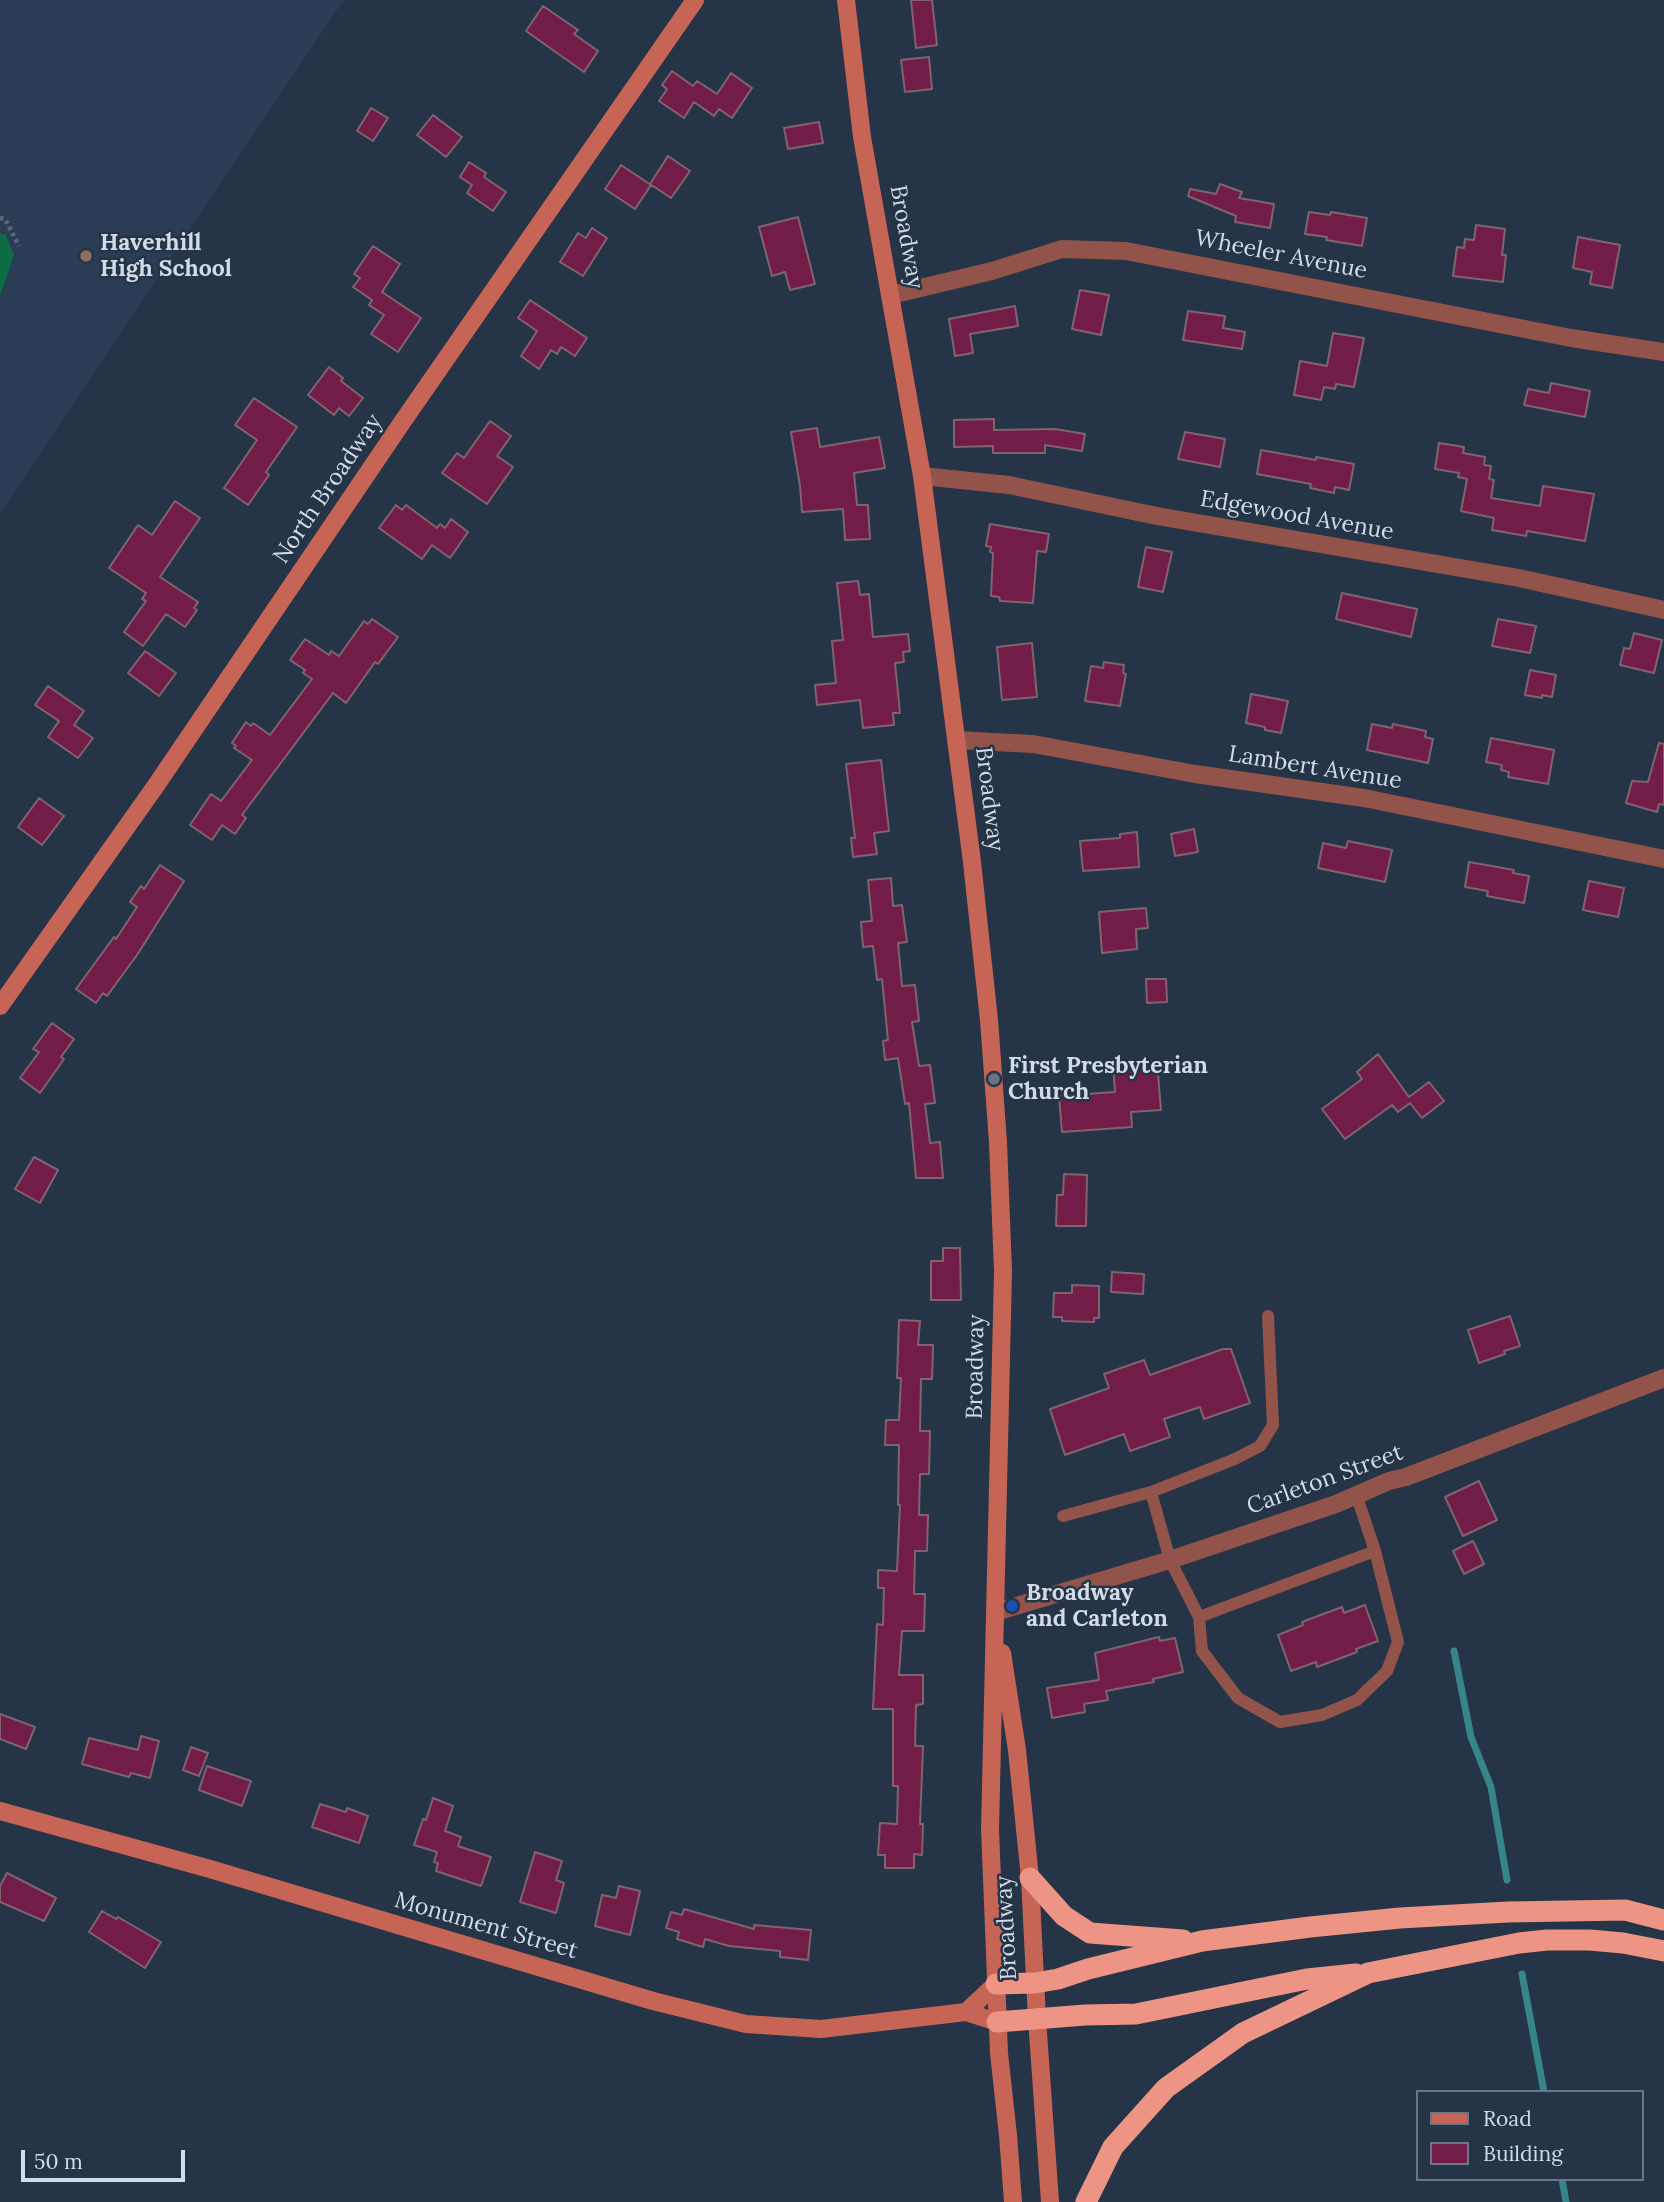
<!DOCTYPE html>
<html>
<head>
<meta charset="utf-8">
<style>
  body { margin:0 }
  #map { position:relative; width:1664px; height:2202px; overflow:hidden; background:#253446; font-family:Lora,serif }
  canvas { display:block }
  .legend { position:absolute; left:1416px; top:2090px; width:228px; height:91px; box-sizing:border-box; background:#253446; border:2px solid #6a7786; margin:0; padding:9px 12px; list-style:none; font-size:21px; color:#d2dbe7 }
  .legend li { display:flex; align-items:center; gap:14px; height:35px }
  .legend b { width:35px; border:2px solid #6a7786 }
  .scale { position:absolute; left:21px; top:2150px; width:164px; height:32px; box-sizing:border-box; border:4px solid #d2dbe7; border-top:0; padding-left:9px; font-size:21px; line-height:24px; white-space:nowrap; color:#d2dbe7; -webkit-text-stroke:5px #253446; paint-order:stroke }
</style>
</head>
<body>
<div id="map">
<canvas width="1664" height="2202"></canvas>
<ul class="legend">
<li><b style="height:9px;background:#c66455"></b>Road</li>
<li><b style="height:19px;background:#721c48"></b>Building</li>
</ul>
<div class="scale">50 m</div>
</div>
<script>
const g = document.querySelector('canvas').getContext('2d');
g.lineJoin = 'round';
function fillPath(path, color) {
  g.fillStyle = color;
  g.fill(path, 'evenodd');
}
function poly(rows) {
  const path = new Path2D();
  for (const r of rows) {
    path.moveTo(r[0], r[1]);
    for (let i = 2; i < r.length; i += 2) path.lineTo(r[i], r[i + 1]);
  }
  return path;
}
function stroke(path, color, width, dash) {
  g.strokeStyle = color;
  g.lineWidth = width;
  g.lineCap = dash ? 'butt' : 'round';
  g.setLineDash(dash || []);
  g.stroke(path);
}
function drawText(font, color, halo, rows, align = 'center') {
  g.font = font + ' Lora,serif';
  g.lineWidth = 5;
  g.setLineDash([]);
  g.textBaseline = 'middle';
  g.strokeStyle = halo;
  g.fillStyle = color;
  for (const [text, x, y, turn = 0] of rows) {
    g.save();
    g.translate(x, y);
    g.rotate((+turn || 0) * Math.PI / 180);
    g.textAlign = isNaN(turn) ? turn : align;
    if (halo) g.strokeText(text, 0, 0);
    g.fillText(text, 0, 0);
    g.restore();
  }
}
fillPath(poly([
  [0,0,344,0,0,513]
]), '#2a3d54');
fillPath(poly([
  [0,233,6,235,14,255,0,296]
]), '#0d6c44');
stroke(poly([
  [1454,1651,1471,1737,1491,1787,1507,1880],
  [1522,1974,1544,2092],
  [1562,2179,1566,2202]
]), '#368589', 7);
const building = poly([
  [911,0,932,0,937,45,916,48,911,0],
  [543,6,578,30,574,34,598,51,584,72,526,31,543,6],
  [929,57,932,89,905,92,901,60,929,57],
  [672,71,693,86,697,81,717,94,731,73,752,88,732,118,719,109,714,116,694,102,684,118,659,101,667,89,662,85,672,71],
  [371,108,388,118,373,141,357,131,371,108],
  [433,115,462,137,446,157,417,135,433,115],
  [819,122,823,143,788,149,784,128,819,122],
  [668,156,690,171,671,198,650,184,668,156],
  [469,162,486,173,484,177,506,192,493,211,467,193,472,185,460,177,469,162],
  [621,165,651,185,635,209,605,189,621,165],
  [1220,184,1242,192,1239,198,1274,204,1270,228,1235,222,1236,216,1188,196,1190,189,1216,194,1220,184],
  [1309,212,1330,215,1331,212,1367,218,1362,246,1326,240,1327,237,1305,234,1309,212],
  [798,217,815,284,790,290,785,272,772,276,759,227,798,217],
  [1476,225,1505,229,1502,255,1506,255,1503,282,1453,276,1457,247,1464,248,1465,239,1474,240,1476,225],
  [592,228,607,238,583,276,560,262,578,233,586,238,592,228],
  [1578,237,1620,245,1612,288,1590,284,1592,272,1573,268,1578,237],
  [373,246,400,264,382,292,421,318,398,352,371,334,384,315,369,305,372,300,353,287,360,278,354,274,373,246],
  [1080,290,1109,295,1101,335,1072,329,1080,290],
  [530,300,587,338,575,356,561,347,557,354,551,350,539,369,521,356,537,331,518,318,530,300],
  [1015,306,1018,326,970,334,973,353,955,356,949,319,1015,306],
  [1188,311,1225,316,1223,328,1245,332,1242,349,1183,340,1188,311],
  [1333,333,1364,338,1354,387,1336,384,1335,389,1324,387,1321,400,1294,395,1300,361,1327,366,1333,333],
  [329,367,343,378,341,381,363,398,349,416,339,408,334,415,308,395,329,367],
  [1551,383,1590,391,1585,417,1524,405,1528,389,1549,393,1551,383],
  [254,398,297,427,266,472,269,475,248,505,224,488,257,440,235,425,254,398],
  [994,419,994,430,1055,429,1085,434,1082,451,1045,445,1045,453,993,453,993,446,954,447,954,420,994,419],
  [490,421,511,436,497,456,513,467,487,504,442,473,457,453,464,458,490,421],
  [817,428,820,447,879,437,885,468,854,473,857,505,868,505,870,539,845,540,843,509,802,512,800,486,791,432,817,428],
  [1185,432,1225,439,1220,467,1178,459,1185,432],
  [1439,443,1464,447,1463,453,1485,457,1484,465,1491,466,1489,479,1494,480,1491,498,1540,506,1543,486,1594,494,1585,541,1527,531,1526,536,1492,530,1494,518,1461,511,1467,479,1458,477,1459,473,1435,469,1439,443],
  [1261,450,1316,460,1316,457,1354,464,1349,490,1335,487,1334,493,1310,488,1311,484,1257,474,1261,450],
  [175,501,200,518,160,577,198,602,194,608,197,610,185,627,166,614,143,646,124,632,146,601,142,599,146,593,109,568,138,525,152,535,175,501],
  [396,505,402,510,406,505,437,528,440,524,445,528,451,519,468,532,450,558,432,545,422,559,379,528,396,505],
  [990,524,1049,534,1046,552,1037,551,1033,603,1000,601,999,597,991,596,993,553,990,552,991,547,986,546,990,524],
  [1146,547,1172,552,1163,592,1138,587,1146,547],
  [858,581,860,595,869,594,873,637,908,634,910,651,903,652,904,662,895,663,900,713,893,713,894,725,863,728,860,700,817,705,815,685,836,683,832,641,843,640,837,583,858,581],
  [1342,593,1417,609,1411,637,1336,619,1342,593],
  [372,619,398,637,378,664,375,662,346,703,333,693,242,815,246,818,235,834,222,825,212,840,190,825,211,794,221,801,252,760,234,748,236,746,232,743,246,722,251,726,253,723,270,735,312,679,303,673,305,670,290,660,305,639,329,655,331,651,339,656,364,621,368,624,372,619],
  [1498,619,1536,626,1530,653,1492,646,1498,619],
  [1634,633,1662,640,1654,673,1620,665,1624,648,1630,649,1634,633],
  [1032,643,1037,697,1002,700,997,647,1032,643],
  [145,651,176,673,159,696,128,673,145,651],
  [1104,662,1124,665,1123,673,1126,674,1120,706,1085,701,1091,666,1103,668,1104,662],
  [1530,670,1556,675,1552,697,1542,695,1542,698,1525,695,1530,670],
  [48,686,84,711,74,725,93,738,78,758,48,737,59,721,35,705,48,686],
  [1251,694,1288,701,1281,733,1265,730,1265,727,1246,723,1251,694],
  [1372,724,1392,728,1393,724,1426,731,1425,737,1433,739,1428,763,1367,750,1372,724],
  [1491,738,1554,750,1548,784,1508,777,1509,772,1501,770,1502,765,1486,762,1491,738],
  [1659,743,1664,744,1664,805,1659,804,1657,812,1626,803,1632,781,1648,782,1659,743],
  [881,760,889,831,874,833,877,854,853,857,851,838,855,838,846,764,881,760],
  [39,798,64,816,42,845,18,827,39,798],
  [1194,829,1198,852,1175,856,1171,834,1194,829],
  [1137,832,1139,867,1083,871,1080,841,1120,838,1120,834,1137,832],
  [1348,841,1392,850,1385,882,1318,868,1323,843,1346,848,1348,841],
  [1469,862,1514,870,1513,873,1529,876,1524,903,1487,896,1488,891,1465,887,1469,862],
  [160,865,184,881,137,955,107,996,103,993,96,1003,76,989,114,937,116,939,137,907,130,902,141,886,144,889,160,865],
  [891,878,893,906,902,905,907,942,898,943,902,986,915,985,919,1021,912,1022,919,1066,930,1065,935,1103,925,1104,930,1143,940,1142,943,1178,916,1178,909,1103,905,1104,898,1058,885,1060,883,1041,888,1040,882,979,877,980,873,946,863,947,861,922,872,921,868,880,891,878],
  [1589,881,1624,888,1618,917,1583,910,1589,881],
  [1146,908,1148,928,1136,929,1137,949,1102,953,1099,912,1146,908],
  [1146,979,1166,979,1167,1002,1147,1003,1146,979],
  [52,1023,74,1039,61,1057,64,1059,40,1093,20,1078,39,1052,33,1049,52,1023],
  [1378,1054,1409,1097,1429,1082,1444,1101,1422,1118,1410,1103,1398,1112,1392,1105,1345,1139,1322,1109,1362,1079,1357,1072,1378,1054],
  [1157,1061,1161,1110,1131,1112,1132,1127,1062,1132,1059,1096,1115,1092,1113,1065,1157,1061],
  [34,1157,58,1170,40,1203,15,1189,34,1157],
  [1064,1174,1087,1175,1086,1226,1056,1226,1057,1195,1063,1195,1064,1174],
  [943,1248,960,1248,961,1300,931,1300,931,1261,943,1261,943,1248],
  [1112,1272,1144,1274,1143,1294,1111,1292,1112,1272],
  [1072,1285,1099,1286,1099,1318,1094,1318,1094,1322,1062,1321,1062,1317,1053,1317,1054,1293,1072,1293,1072,1285],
  [1510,1316,1520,1346,1504,1351,1505,1354,1479,1363,1468,1330,1510,1316],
  [899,1320,920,1321,918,1345,933,1345,932,1379,921,1379,920,1431,930,1431,929,1474,920,1474,919,1515,928,1515,927,1551,915,1551,914,1594,925,1594,924,1631,902,1631,899,1675,923,1675,923,1704,916,1705,915,1746,923,1746,920,1824,923,1824,922,1855,914,1854,914,1868,885,1868,885,1855,878,1855,880,1823,897,1824,898,1786,893,1786,893,1709,873,1709,877,1624,883,1625,884,1588,878,1588,878,1570,897,1571,900,1505,898,1505,899,1445,885,1445,886,1420,899,1420,901,1378,897,1378,899,1320],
  [1223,1349,1231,1349,1250,1403,1204,1419,1200,1407,1164,1419,1170,1437,1130,1451,1124,1434,1065,1455,1050,1409,1109,1388,1104,1374,1144,1360,1150,1375,1223,1349],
  [1479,1481,1497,1520,1463,1536,1445,1497,1479,1481],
  [1473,1541,1484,1564,1464,1574,1453,1551,1473,1541],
  [1365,1605,1378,1641,1356,1649,1357,1652,1317,1667,1316,1662,1291,1671,1278,1635,1303,1625,1302,1622,1342,1607,1344,1613,1365,1605],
  [1159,1637,1160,1641,1175,1638,1183,1672,1153,1679,1154,1682,1106,1691,1108,1700,1084,1704,1085,1712,1052,1718,1047,1688,1099,1680,1095,1653,1159,1637],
  [0,1714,35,1727,26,1749,0,1739,0,1714],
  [141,1736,159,1741,150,1778,131,1773,129,1777,82,1764,89,1738,138,1750,141,1736],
  [191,1747,208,1753,199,1776,183,1770,191,1747],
  [207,1766,251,1781,242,1806,199,1790,207,1766],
  [433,1798,453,1806,445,1831,461,1837,458,1846,491,1857,481,1886,436,1871,438,1863,434,1862,437,1852,414,1845,423,1819,426,1820,433,1798],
  [320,1804,346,1812,347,1808,368,1816,359,1843,312,1827,320,1804],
  [535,1852,562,1861,556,1880,564,1883,556,1913,520,1902,535,1852],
  [7,1873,56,1898,44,1921,0,1902,0,1886,7,1873],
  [619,1886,640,1891,630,1935,595,1926,602,1895,616,1898,619,1886],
  [684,1909,754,1929,754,1925,811,1930,808,1960,780,1957,780,1951,729,1946,705,1939,703,1947,677,1939,679,1932,666,1928,671,1912,682,1915,684,1909],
  [102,1911,116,1919,118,1917,161,1942,145,1968,89,1932,102,1911]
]);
fillPath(building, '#721c48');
stroke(building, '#7f646e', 2);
stroke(poly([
  [0,218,5,219,19,246]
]), '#5b6879', 4.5, [3.5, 3.5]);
stroke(poly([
  [1268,1316,1273,1425,1260,1446,1235,1459,1151,1492,1170,1560,1199,1617,1375,1551,1356,1494],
  [1063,1516,1151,1492],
  [1199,1617,1202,1651,1238,1698,1280,1722,1322,1715,1357,1700,1387,1671,1398,1642,1375,1551]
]), '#92544a', 12);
stroke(poly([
  [891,295,992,271,1062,249,1126,251,1571,338,1664,352],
  [922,476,1009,485,1157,516,1519,578,1664,610],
  [956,740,1033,744,1195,774,1364,798,1664,859],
  [996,1612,1170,1560,1336,1504,1389,1481,1406,1477,1664,1378]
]), '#92544a', 18);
stroke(poly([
  [846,0,862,137,922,476,972,862,989,1020,998,1142,1003,1272,990,1829,999,2053,1008,2135,1013,2202],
  [0,1006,157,784,403,421,695,0],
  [1002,1653,1017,1750,1030,1878,1037,2019,1050,2202],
  [0,1811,210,1869,653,2001,746,2024,821,2029,966,2012,997,2022],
  [966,2012,996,1984]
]), '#c66455', 18);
stroke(poly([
  [1030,1878,1064,1916,1090,1933,1183,1940],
  [996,1984,1035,1983,1058,1979,1088,1969,1202,1941,1310,1927,1400,1918,1508,1912,1625,1910,1664,1920],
  [997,2022,1085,2015,1136,2014,1307,1979,1356,1974],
  [1086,2202,1113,2147,1166,2088,1243,2033,1368,1973,1519,1943,1547,1940,1590,1940,1623,1943,1664,1951]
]), '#ee9484', 21);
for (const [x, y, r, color] of [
  [86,256,7,"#8d6e63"],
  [994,1079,7,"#6b7280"],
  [1012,1606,7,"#1a4fb4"]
]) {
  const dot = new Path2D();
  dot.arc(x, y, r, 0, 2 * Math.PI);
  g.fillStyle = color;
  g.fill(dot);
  stroke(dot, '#253446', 2.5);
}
drawText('23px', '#d2dbe7', '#253446', [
  ["Broadway",906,237,80],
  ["Wheeler Avenue",1281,255,11],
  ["North Broadway",328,489,-56],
  ["Edgewood Avenue",1297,516,10],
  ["Lambert Avenue",1315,768,9],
  ["Broadway",989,799,83],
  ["Broadway",976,1367,-89],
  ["Carleton Street",1325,1480,-20],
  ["Monument Street",486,1926,16],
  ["Broadway",1007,1928,-93]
]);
drawText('bold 23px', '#d2dbe7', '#253446', [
  ["Haverhill",100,243],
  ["High School",100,269],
  ["First Presbyterian",1008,1066],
  ["Church",1008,1092],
  ["Broadway",1026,1593],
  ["and Carleton",1026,1619]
], 'left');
</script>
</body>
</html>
